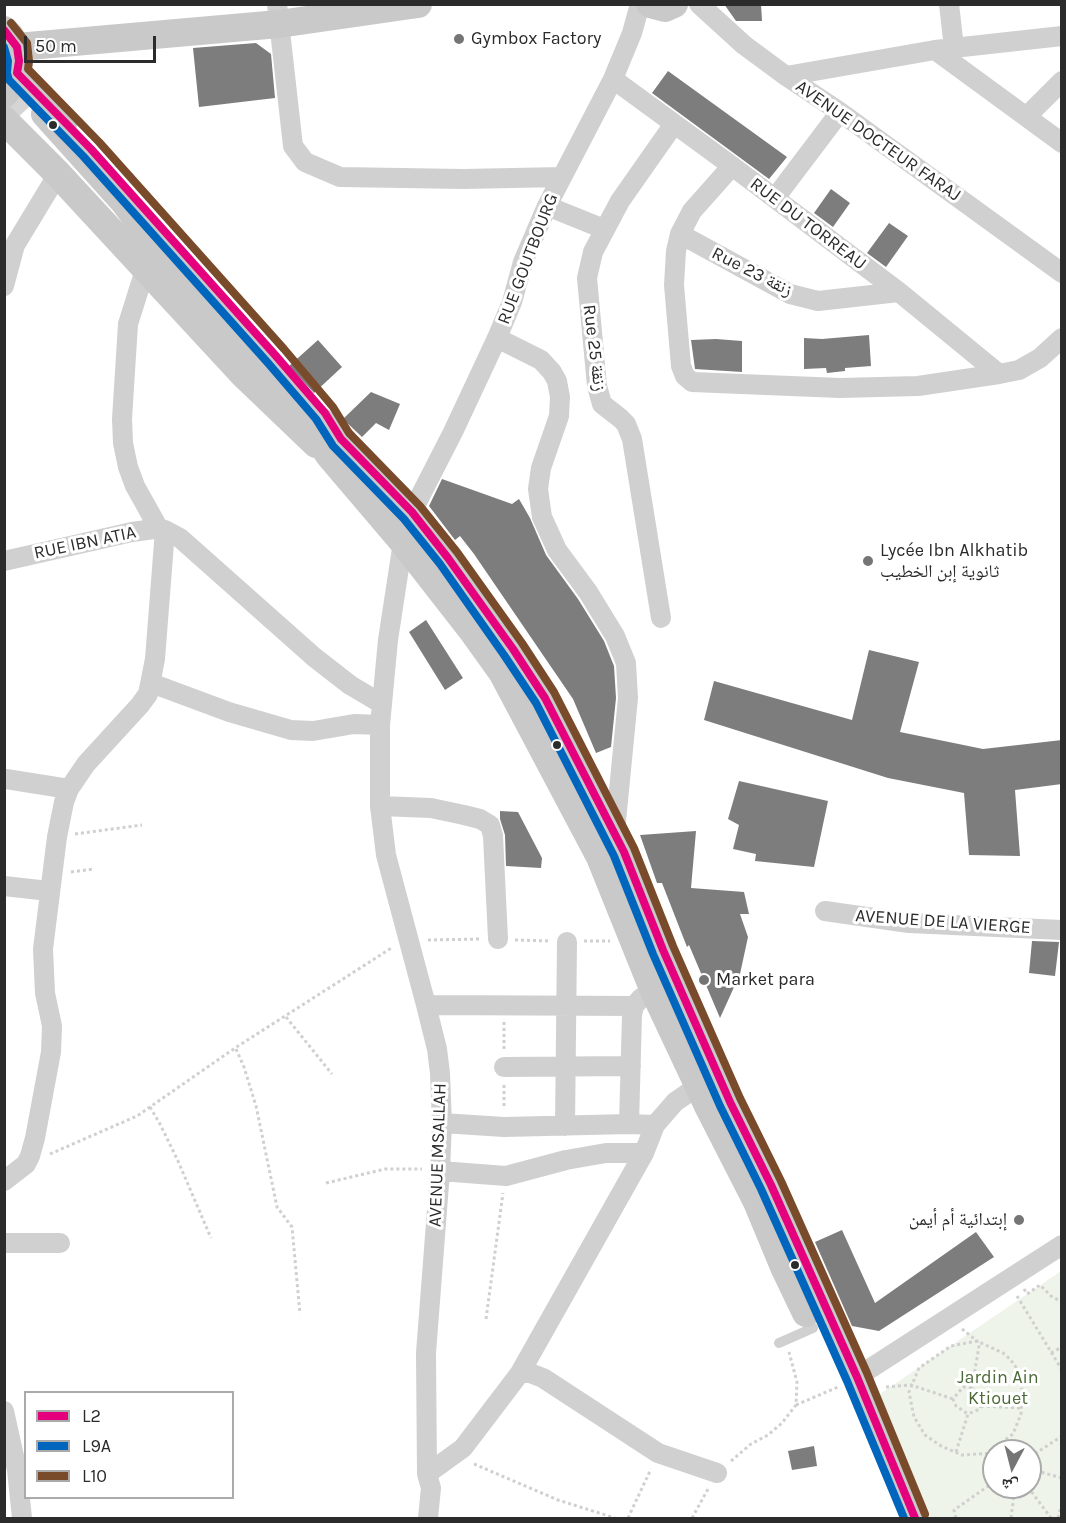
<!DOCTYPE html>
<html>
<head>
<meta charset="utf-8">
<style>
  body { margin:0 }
  #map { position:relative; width:1066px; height:1523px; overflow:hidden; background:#fff; font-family:Karla,"Noto Naskh Arabic",sans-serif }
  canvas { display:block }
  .frame { position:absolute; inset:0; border:6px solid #2b2b2b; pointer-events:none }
  .legend { position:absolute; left:24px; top:1391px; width:210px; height:108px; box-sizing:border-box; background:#fff; border:2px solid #aaa; margin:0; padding:8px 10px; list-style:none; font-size:18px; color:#2b2b2b }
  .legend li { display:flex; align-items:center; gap:12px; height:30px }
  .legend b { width:30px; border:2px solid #aaa }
  .north { position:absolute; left:982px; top:1439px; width:60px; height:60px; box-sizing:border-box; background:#fff; border:2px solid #aaa; border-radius:50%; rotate:187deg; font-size:16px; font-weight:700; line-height:24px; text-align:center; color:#2b2b2b }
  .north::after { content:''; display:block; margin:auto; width:21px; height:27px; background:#757575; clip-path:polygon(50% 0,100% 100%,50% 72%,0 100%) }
  .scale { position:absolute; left:24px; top:36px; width:132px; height:27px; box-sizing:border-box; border:3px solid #2b2b2b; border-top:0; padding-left:8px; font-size:18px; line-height:21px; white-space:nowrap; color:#2b2b2b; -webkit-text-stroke:4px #fff; paint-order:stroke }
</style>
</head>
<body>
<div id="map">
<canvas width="1066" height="1523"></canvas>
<div class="frame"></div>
<ul class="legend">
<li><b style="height:8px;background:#e5007d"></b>L2</li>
<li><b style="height:8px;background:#0065bd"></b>L9A</li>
<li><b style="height:8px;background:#7a4b2a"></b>L10</li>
</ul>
<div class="north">ش</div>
<div class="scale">50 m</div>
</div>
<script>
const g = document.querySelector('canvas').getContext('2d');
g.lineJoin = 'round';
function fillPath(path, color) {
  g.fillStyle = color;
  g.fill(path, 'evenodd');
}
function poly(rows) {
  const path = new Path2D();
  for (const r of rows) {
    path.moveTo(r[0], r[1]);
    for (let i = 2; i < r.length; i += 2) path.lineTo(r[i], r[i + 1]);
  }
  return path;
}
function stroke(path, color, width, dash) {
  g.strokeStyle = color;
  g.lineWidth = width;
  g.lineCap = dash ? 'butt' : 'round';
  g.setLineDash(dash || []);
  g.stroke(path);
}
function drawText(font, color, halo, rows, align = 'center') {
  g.font = font + ' Karla,"Noto Naskh Arabic",sans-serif';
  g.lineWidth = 6;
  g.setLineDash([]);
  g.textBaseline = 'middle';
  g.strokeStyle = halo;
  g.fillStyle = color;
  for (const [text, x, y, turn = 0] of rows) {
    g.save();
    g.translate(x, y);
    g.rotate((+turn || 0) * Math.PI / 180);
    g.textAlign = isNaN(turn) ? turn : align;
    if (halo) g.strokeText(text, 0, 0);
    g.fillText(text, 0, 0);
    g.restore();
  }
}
fillPath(poly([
  [1061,1271,1061,1518,923,1518,877,1396],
  [994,1451,1030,1451,1030,1487,994,1487]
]), '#eef4e9');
fillPath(poly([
  [724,4,761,4,762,21,736,21],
  [256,43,271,54,275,98,199,107,193,48],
  [668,71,787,157,769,179,652,93],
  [831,189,850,203,833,227,814,213],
  [889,223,908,236,886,267,867,253],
  [869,335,871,366,845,368,845,371,827,373,826,368,804,369,804,338,822,339],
  [716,339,742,341,742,372,695,369,691,340],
  [318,340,342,367,314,393,289,366],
  [371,392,400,404,389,430,376,423,362,437,343,419],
  [442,479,512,504,519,499,530,518,546,555,578,599,604,641,614,666,616,698,611,747,596,753,573,699,474,554,460,536,455,540,429,506],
  [426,620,463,678,445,690,409,632],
  [869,650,919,662,900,732,983,749,1062,740,1062,784,1015,790,1020,856,969,855,964,793,888,778,704,720,714,681,852,720],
  [739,781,828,801,814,867,755,861,756,854,733,849,739,825,728,819],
  [500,811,518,812,542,858,541,868,506,866,505,835,500,819],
  [696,831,691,888,744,892,749,914,740,914,748,937,740,974,720,1018,689,945,687,947,662,883,657,883,640,835],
  [1032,941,1059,942,1055,976,1029,973],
  [842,1230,875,1303,976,1232,994,1257,879,1331,852,1326,815,1242],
  [814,1446,817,1466,792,1470,788,1451]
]), '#7d7d7d');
stroke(poly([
  [4,92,30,120]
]), '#d5d5d5', 28, [28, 14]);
stroke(poly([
  [75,834,142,825],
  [71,872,94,869],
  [428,940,482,939],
  [515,940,551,941],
  [584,941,610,941],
  [286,1017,332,1074],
  [504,1022,504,1049],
  [236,1049,244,1067,256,1106,277,1207,292,1227,300,1314],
  [504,1085,504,1109],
  [150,1107,160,1124,178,1161,211,1238],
  [50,1154,137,1116,235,1048,393,947],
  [326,1183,385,1169,422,1169],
  [1024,1289,1027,1294,1040,1285,1051,1296,1062,1302],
  [1017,1296,1062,1370],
  [486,1319,503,1193],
  [962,1329,977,1341,979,1346,972,1388],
  [1051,1353,1062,1347],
  [886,1387,911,1385,953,1399],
  [796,1405,838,1387],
  [981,1406,1022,1408],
  [956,1452,968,1414,980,1409,981,1406,979,1393,972,1388,963,1387,953,1399,956,1406,968,1414],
  [994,1453,962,1455,941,1446,925,1435,914,1417,909,1392,919,1368,951,1346,977,1341,1003,1353,1010,1359,1018,1370,1022,1384,1021,1414,1013,1434,1005,1440,999,1451],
  [1030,1457,1062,1436],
  [731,1461,751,1444,768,1435,782,1423,796,1405,797,1382,789,1352],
  [474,1464,558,1500,615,1518],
  [1030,1469,1062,1478],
  [1028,1487,1051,1518],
  [628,1518,651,1469],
  [692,1518,708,1489],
  [956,1518,954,1510,994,1482],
  [1011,1518,1015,1487],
  [1058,1518,1062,1503]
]), '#d0d0d0', 3, [3, 3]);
stroke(poly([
  [779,1343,813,1328]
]), '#d0d0d0', 10);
stroke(poly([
  [277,4,293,146,305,162,340,177,463,179,562,177],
  [699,4,744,45,786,76,840,112,1062,273],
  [949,4,954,48],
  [935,50,1062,143],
  [786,76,935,50,1062,36],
  [613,79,732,166,899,292,999,374],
  [1027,116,1062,81],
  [732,166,692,211,680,234,676,251,674,285,681,366,685,376,692,382,840,388,918,386,999,374,1019,370,1040,358,1062,338],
  [775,198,840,112],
  [547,206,604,229],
  [680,234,790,294,818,301,899,292],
  [145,270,128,324,122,419,123,443,128,467,135,486,159,529],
  [4,286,15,245,58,174],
  [497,338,541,360,552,372,557,381,560,397,559,416,541,468,538,489,542,517,557,550,588,592,615,636,626,663,628,698,615,831],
  [412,512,453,432,497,338,512,302,523,262,547,206,613,79,632,33,640,4],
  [403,542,388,640,380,725,380,806,386,855,426,1005,437,1049,440,1073,442,1123,440,1171,426,1353,427,1474,431,1488,428,1518],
  [4,561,132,532,154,529,165,530,180,538,314,657,350,685,382,704],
  [661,618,632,439,626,424,620,418,602,404,597,386,587,278,593,252,620,201,674,124],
  [151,683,229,712,291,730,313,731,354,724,380,725],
  [6,779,69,789],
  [380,806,431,808,464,815,480,819,490,825,493,836,498,939],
  [4,886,49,891],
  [825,911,909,923,1062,930],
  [426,1005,634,1006],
  [504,1067,631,1066],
  [442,1123,504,1127,629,1124,655,1125],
  [629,1124,632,1015,634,1006,641,998],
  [565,1126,567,942],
  [440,1171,506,1176,566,1160,606,1153,644,1153],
  [4,1181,26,1164,30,1156,35,1138,51,1052,52,1026,45,993,43,949,57,837,64,802,69,789,86,764,140,705,148,694,155,659,165,530],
  [4,1243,60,1243],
  [520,1373,530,1373,543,1378,658,1453,717,1473],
  [857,1377,1062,1245],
  [4,1411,17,1470,22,1518],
  [427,1474,463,1448,520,1373,644,1153,655,1125,675,1102,698,1086]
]), '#d0d0d0', 20);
stroke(poly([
  [650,4,665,8,674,4],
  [4,30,10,36,17,47,19,61,17,73,12,85,4,94],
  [17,47,279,24,418,4],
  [17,73,64,121],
  [45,114,125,203,146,231,303,406,341,439,412,512,448,558,513,649,545,698,624,852,663,950,730,1102,771,1185,857,1377,915,1518],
  [4,120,58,174,244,375,316,444],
  [308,424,329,455,403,542,474,633,502,672,600,857,654,991,709,1108,757,1202,784,1267,806,1313]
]), '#c9c9c9', 28);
stroke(poly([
  [4,30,17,47,19,61,17,73,91,149,276,356,325,413,341,439,412,512,448,558,513,649,545,698,624,852,663,950,730,1102,771,1185,857,1377,915,1518]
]), '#e5007d', 8);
stroke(poly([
  [4,47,8,61,7,73,9,80,83,156,268,363,316,419,333,446,404,519,440,564,504,655,536,703,614,856,653,954,720,1106,761,1189,847,1381,904,1518]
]), '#0065bd', 8);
stroke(poly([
  [11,23,27,43,29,61,28,69,99,142,284,349,333,407,349,433,420,506,457,552,522,643,554,692,634,848,673,946,740,1098,781,1181,867,1373,925,1514]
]), '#7a4b2a', 8);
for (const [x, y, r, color] of [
  [459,39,6,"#757575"],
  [53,125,5,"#2b2b2b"],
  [868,561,6,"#757575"],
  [557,745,5,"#2b2b2b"],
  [704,980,6,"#757575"],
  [1019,1220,6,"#757575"],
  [795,1265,5,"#2b2b2b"]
]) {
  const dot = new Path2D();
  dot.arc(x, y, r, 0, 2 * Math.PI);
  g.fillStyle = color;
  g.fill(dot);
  stroke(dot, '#fff', 2);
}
drawText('18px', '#2b2b2b', '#fff', [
  ["Gymbox Factory",471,39],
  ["Lycée Ibn Alkhatib",880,551],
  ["ثانوية إبن الخطيب",880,572],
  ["Market para",716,980],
  ["إبتدائية أم أيمن",1007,1220,"right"]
], 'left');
drawText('18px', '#2b2b2b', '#fff', [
  ["AVENUE DOCTEUR FARAJ",878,141,35],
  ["RUE DU TORREAU",808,224,37],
  ["RUE GOUTBOURG",528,259,-69],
  ["Rue 23 زنقة",752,272,27],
  ["Rue 25 زنقة",594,348,83],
  ["RUE IBN ATIA",85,543,-12],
  ["AVENUE DE LA VIERGE",943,922,4],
  ["AVENUE MSALLAH",438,1155,-88]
]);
drawText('18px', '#4c6937', '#fff', [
  ["Jardin Ain",998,1378],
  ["Ktiouet",998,1399]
]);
</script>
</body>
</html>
